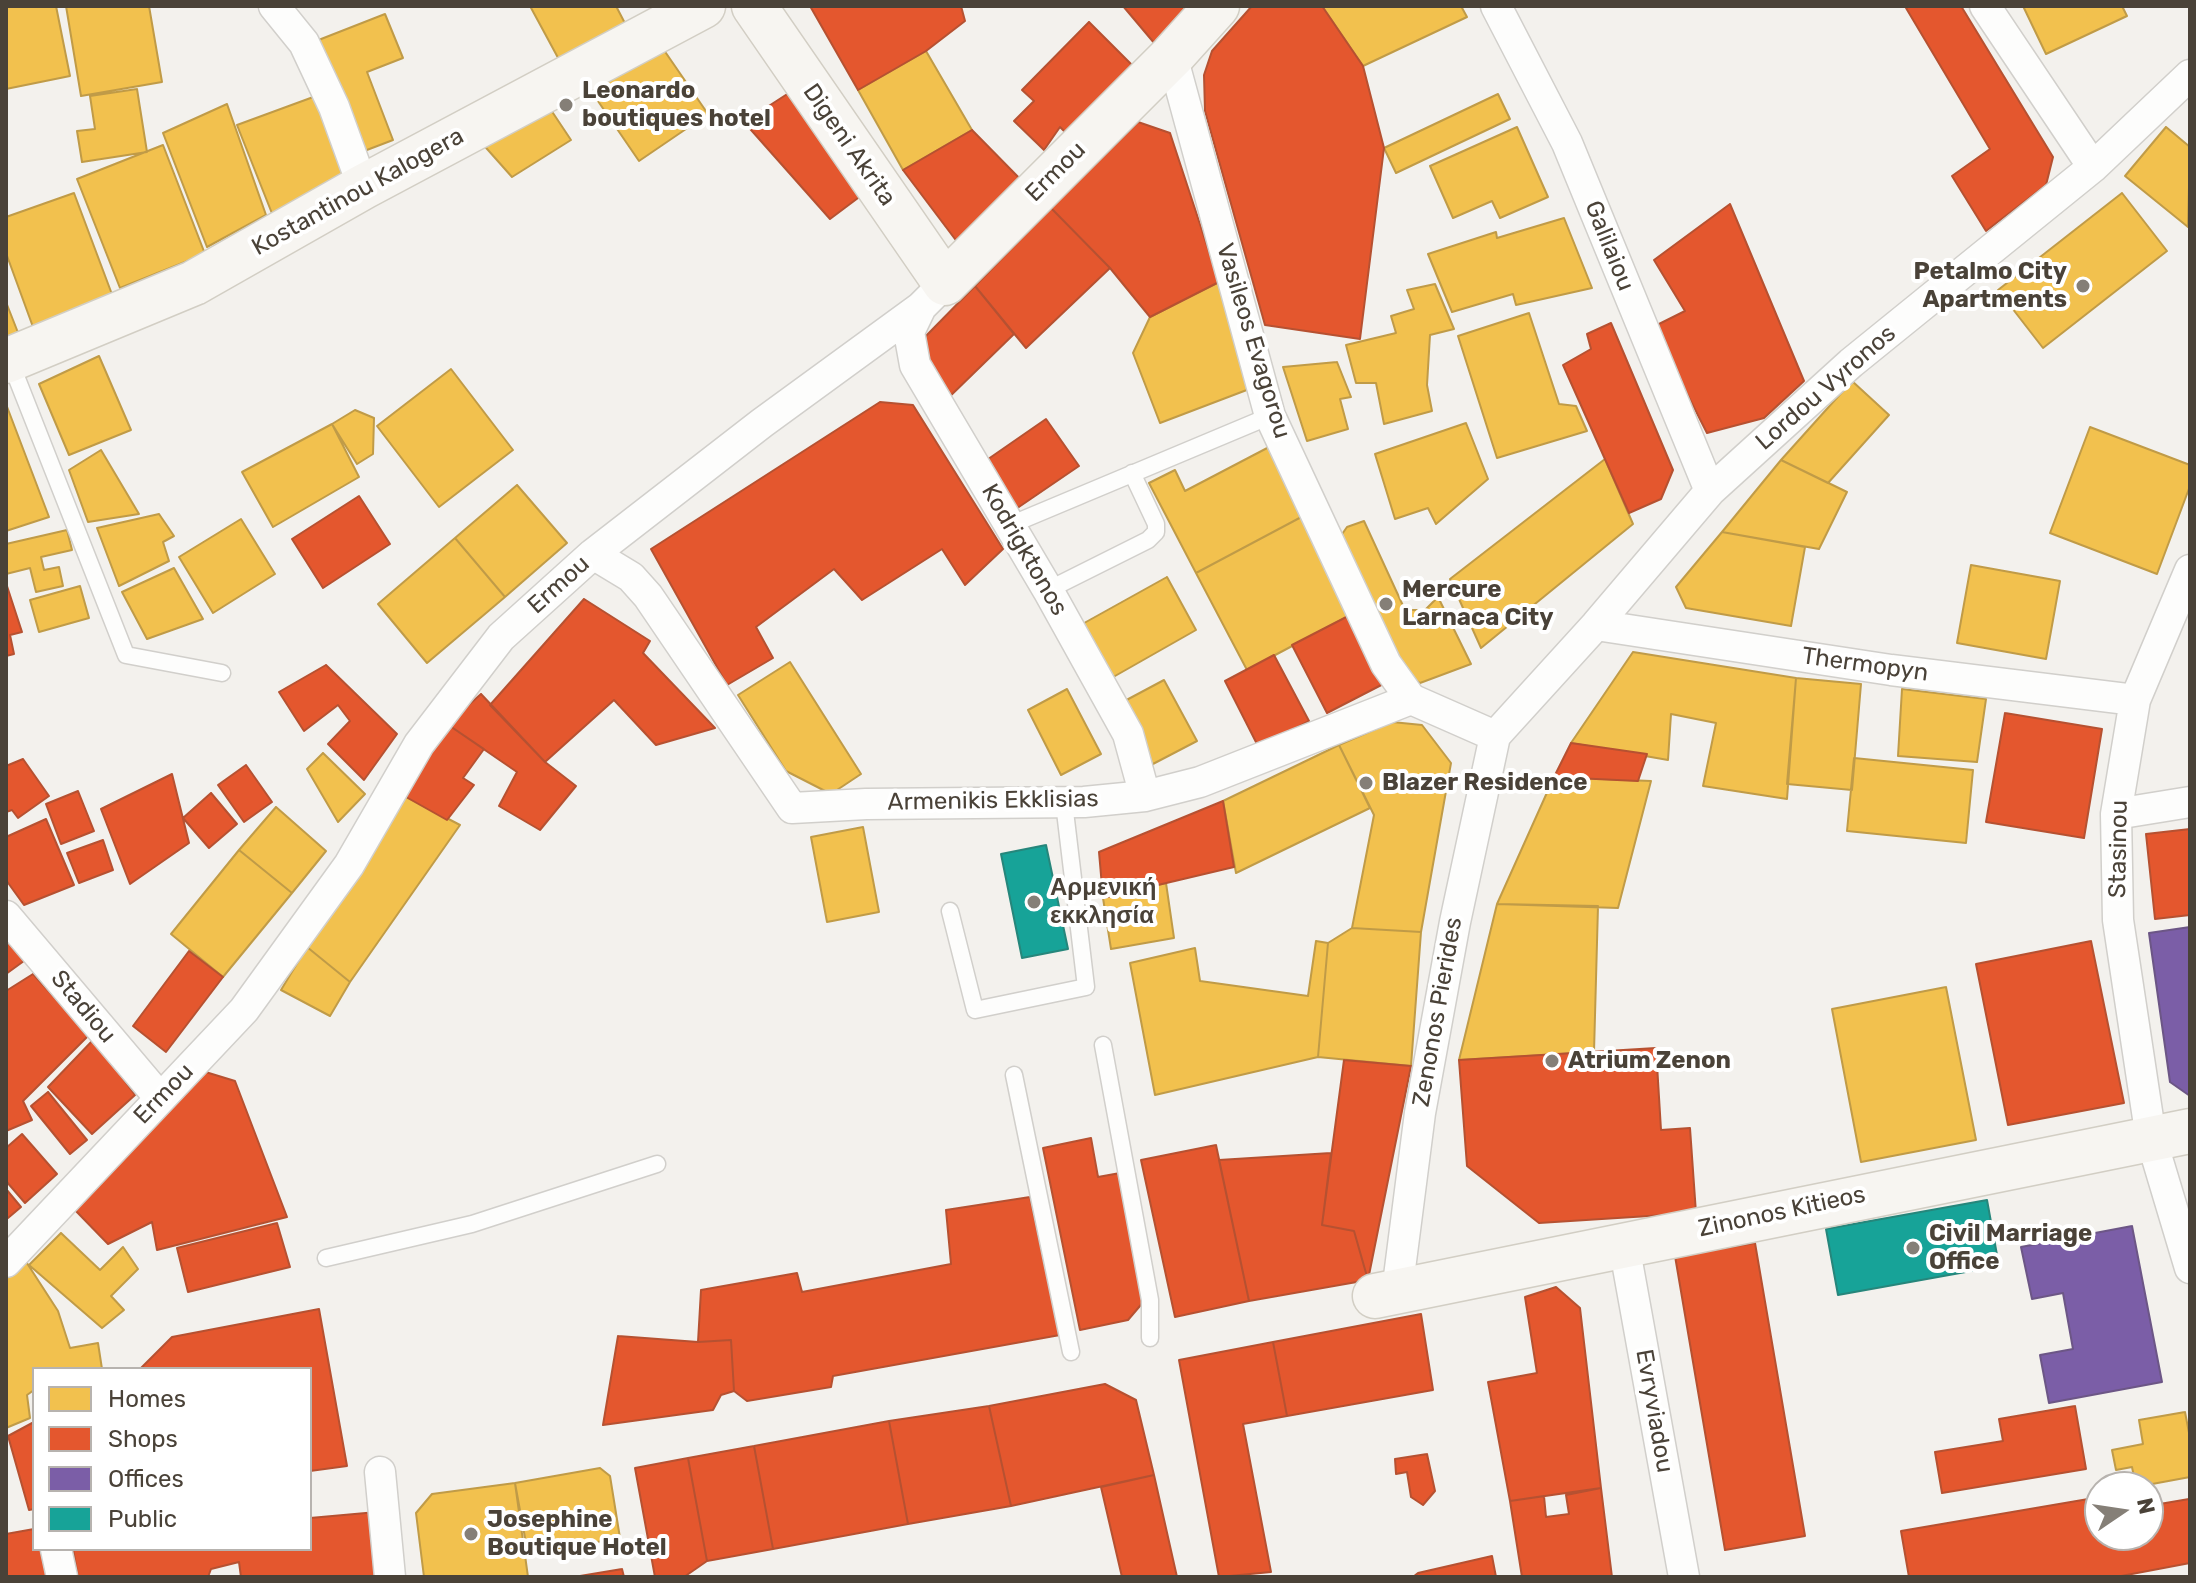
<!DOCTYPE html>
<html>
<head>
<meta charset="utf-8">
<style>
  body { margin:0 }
  #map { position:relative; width:2196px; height:1583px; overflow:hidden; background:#f3f1ed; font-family:Rubik,sans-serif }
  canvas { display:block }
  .frame { position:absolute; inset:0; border:8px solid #4a4238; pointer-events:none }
  .legend { position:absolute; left:32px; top:1367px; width:280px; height:184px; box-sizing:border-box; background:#fff; border:2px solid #b7b3af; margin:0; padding:10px 14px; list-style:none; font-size:24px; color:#4a4238 }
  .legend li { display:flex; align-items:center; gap:16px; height:40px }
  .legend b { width:40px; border:2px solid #b7b3af }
  .north { position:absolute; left:2084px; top:1471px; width:80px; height:80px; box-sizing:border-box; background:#fff; border:2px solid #b7b3af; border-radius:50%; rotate:77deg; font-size:22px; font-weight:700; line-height:32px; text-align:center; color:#4a4238 }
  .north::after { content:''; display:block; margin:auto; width:28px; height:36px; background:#857f77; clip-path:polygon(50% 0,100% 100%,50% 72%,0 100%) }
</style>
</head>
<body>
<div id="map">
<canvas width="2196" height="1583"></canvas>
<div class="frame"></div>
<ul class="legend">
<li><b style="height:22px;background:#f2c14e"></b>Homes</li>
<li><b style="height:22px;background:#e4572e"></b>Shops</li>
<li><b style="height:22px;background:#7b5ea7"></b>Offices</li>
<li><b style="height:22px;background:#17a398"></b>Public</li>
</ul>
<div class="north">N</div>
</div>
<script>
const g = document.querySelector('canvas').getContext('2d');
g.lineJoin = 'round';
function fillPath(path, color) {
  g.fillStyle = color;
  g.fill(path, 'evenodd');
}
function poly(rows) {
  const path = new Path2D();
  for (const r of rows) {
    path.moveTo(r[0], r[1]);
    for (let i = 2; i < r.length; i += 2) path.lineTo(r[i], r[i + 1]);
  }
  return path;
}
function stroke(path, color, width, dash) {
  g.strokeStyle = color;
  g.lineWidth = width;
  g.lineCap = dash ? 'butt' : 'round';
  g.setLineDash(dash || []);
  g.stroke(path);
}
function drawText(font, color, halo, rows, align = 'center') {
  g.font = font + ' Rubik,sans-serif';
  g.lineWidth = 8;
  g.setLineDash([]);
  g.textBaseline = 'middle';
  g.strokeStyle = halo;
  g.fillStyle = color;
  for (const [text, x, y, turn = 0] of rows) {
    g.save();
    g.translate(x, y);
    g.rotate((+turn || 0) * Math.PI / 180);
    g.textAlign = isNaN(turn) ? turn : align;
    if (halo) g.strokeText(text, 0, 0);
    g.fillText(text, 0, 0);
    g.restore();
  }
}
const homes = poly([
  [6,6,56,6,70,76,6,89,6,6],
  [66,6,149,6,162,82,81,96,66,6],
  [530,6,616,6,629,31,563,67,530,6],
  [1322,6,1461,6,1467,17,1363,66,1322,6],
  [2023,6,2122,6,2127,16,2046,54,2023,6],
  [385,14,403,58,367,72,393,140,359,153,316,41,385,14],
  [657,40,708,114,639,161,589,88,657,40],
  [926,51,972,130,903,170,858,90,926,51],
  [137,89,147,152,82,162,77,131,95,129,90,96,137,89],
  [1498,94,1510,119,1396,173,1384,148,1498,94],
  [316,96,348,177,273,216,237,125,316,96],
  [227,104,266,215,207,247,163,133,227,104],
  [547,104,571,140,512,177,480,141,547,104],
  [1517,127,1548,197,1500,218,1492,201,1453,218,1430,166,1517,127],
  [2166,127,2190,147,2188,227,2125,176,2166,127],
  [163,145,205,254,120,288,77,179,163,145],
  [74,193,116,305,37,338,6,253,6,217,74,193],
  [2122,193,2167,251,2043,348,1998,290,2122,193],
  [1564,218,1592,288,1516,305,1513,294,1452,312,1428,254,1496,232,1497,238,1564,218],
  [1219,282,1252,388,1160,423,1133,353,1150,317,1219,282],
  [1435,284,1454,329,1430,335,1427,385,1432,411,1384,424,1376,383,1356,383,1346,345,1396,333,1391,316,1414,309,1407,290,1435,284],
  [6,302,24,348,6,355,6,302],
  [1529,313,1559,404,1576,406,1587,431,1497,458,1458,336,1529,313],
  [99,356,131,430,69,455,39,384,99,356],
  [1337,362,1351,397,1340,399,1348,429,1307,441,1283,367,1337,362],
  [451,369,513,450,439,507,377,426,451,369],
  [1852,381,1889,415,1828,483,1781,460,1852,381],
  [6,404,49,517,6,531,6,404],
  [355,410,374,418,373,454,357,464,332,424,355,410],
  [1466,423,1488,479,1436,524,1428,508,1395,519,1375,454,1466,423],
  [332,424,359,477,273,527,242,472,332,424],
  [2090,427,2190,465,2190,486,2157,574,2050,533,2090,427],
  [1271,446,1307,514,1196,573,1149,483,1175,470,1185,491,1271,446],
  [101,450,139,514,88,522,69,470,101,450],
  [1605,459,1633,524,1481,648,1450,579,1605,459],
  [1781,460,1847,492,1819,549,1722,532,1781,460],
  [517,485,567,543,505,597,455,538,517,485],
  [159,514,174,536,163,542,169,561,119,586,97,528,159,514],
  [1307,514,1358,611,1247,670,1196,573,1307,514],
  [241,519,275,574,213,613,179,557,241,519],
  [1364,521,1405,610,1425,610,1438,597,1471,664,1420,683,1400,670,1338,540,1347,527,1364,521],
  [67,530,72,550,41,557,44,570,59,567,63,586,36,592,30,568,6,574,6,544,67,530],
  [1722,532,1805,547,1791,626,1686,608,1676,587,1722,532],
  [455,538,505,597,427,663,378,604,455,538],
  [1971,565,2060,581,2046,659,1957,643,1971,565],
  [174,568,203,619,147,639,122,592,174,568],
  [1167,577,1196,630,1108,680,1077,627,1167,577],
  [80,586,89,618,39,632,30,600,80,586],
  [1633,652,1796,678,1787,799,1703,786,1716,723,1671,714,1668,760,1571,743,1633,652],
  [790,662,861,774,831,794,786,771,738,695,790,662],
  [1796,678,1861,684,1852,790,1787,784,1796,678],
  [1164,680,1197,741,1151,765,1119,704,1164,680],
  [1067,689,1101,754,1061,775,1028,710,1067,689],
  [1902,689,1986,699,1977,762,1898,756,1902,689],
  [1392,722,1422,725,1451,763,1421,932,1352,928,1374,815,1339,745,1392,722],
  [1339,745,1370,808,1236,873,1223,801,1339,745],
  [323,753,365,794,338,822,307,769,323,753],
  [1854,758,1973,770,1966,843,1847,831,1854,758],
  [1554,777,1651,781,1618,908,1497,904,1554,777],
  [399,793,460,825,350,982,307,947,399,793],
  [276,807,326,851,292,893,239,850,276,807],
  [863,827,879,912,827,922,811,837,863,827],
  [239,850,292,893,223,977,171,934,239,850],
  [1166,883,1174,938,1111,949,1103,898,1166,883],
  [1497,904,1598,906,1594,1052,1459,1060,1497,904],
  [1352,928,1421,932,1411,1066,1318,1057,1328,943,1352,928],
  [1316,941,1328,943,1318,1057,1155,1095,1130,963,1195,948,1200,981,1308,996,1316,941],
  [307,947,350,982,330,1016,281,990,307,947],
  [1946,987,1976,1140,1861,1162,1832,1009,1946,987],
  [61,1233,100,1270,123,1247,138,1269,111,1296,124,1310,102,1328,29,1265,61,1233],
  [23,1257,58,1311,70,1348,98,1343,102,1369,34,1369,34,1390,27,1395,30,1418,6,1428,6,1275,23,1257],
  [2185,1412,2190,1438,2190,1477,2136,1487,2132,1467,2116,1470,2112,1450,2143,1444,2139,1420,2185,1412],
  [600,1468,610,1476,620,1538,528,1554,515,1483,600,1468],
  [515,1483,528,1577,424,1577,416,1513,432,1494,515,1483]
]);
fillPath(homes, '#f2c14e');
stroke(homes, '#c09b47', 2);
const shops = poly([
  [810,6,961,6,965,21,926,51,858,90,810,6],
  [1123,6,1187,6,1155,44,1123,6],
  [1252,6,1322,6,1363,66,1384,148,1360,339,1265,325,1205,111,1204,75,1212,51,1252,6],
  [1910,6,1961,6,2053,157,2046,185,1986,231,1952,176,1990,149,1906,8,1910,6],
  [1089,22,1136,69,1070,137,1060,127,1044,150,1014,121,1034,101,1022,90,1089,22],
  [795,89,866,192,830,219,744,122,795,89],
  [1138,122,1170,133,1219,282,1150,317,1110,268,1051,208,1138,122],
  [972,130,1029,188,964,251,903,170,972,130],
  [1730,204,1804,381,1764,418,1707,433,1653,327,1685,311,1654,260,1730,204],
  [1051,208,1110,268,1026,348,975,286,1051,208],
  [975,286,1014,334,941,405,919,343,975,286],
  [1611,323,1673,470,1661,499,1629,513,1563,365,1591,349,1587,334,1611,323],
  [880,402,913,405,1003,549,965,585,942,549,862,600,834,569,756,627,773,658,727,685,651,549,880,402],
  [1046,419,1079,466,1013,511,981,464,1046,419],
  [359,496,390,544,323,588,292,539,359,496],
  [6,583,22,632,10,635,14,654,6,656,6,583],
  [584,599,650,641,643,653,715,728,656,745,614,700,545,762,490,705,584,599],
  [1358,611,1393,679,1327,713,1292,645,1358,611],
  [1274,655,1309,721,1259,748,1225,681,1274,655],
  [326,665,397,734,364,780,328,744,350,721,338,705,304,731,279,692,326,665],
  [481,694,545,762,576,786,540,830,499,806,517,772,447,724,481,694],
  [2005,713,2102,729,2084,838,1986,822,2005,713],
  [447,724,484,749,463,778,474,785,447,820,399,793,447,724],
  [1571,743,1647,754,1638,781,1554,777,1571,743],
  [23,759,49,796,18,818,12,810,6,812,6,766,23,759],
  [246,765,272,802,244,822,218,785,246,765],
  [172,774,189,843,130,884,101,809,172,774],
  [78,791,94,831,61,844,46,804,78,791],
  [211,793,237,824,209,848,183,818,211,793],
  [1223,801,1234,867,1103,898,1099,852,1223,801],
  [46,819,74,885,24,905,6,880,6,837,46,819],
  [2190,829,2190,915,2155,919,2146,834,2190,829],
  [103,840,113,870,79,883,67,853,103,840],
  [6,926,28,958,6,974,6,926],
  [2091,941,2124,1103,2008,1125,1976,964,2091,941],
  [189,951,223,977,166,1052,133,1026,189,951],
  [33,974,89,1035,23,1101,32,1120,6,1131,6,991,33,974],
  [94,1039,135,1095,92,1134,48,1087,94,1039],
  [1656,1048,1661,1130,1690,1128,1696,1213,1539,1223,1467,1166,1459,1060,1656,1048],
  [1344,1060,1411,1066,1368,1280,1354,1231,1322,1225,1344,1060],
  [199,1070,235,1081,287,1217,157,1250,152,1222,108,1244,73,1208,199,1070],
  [48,1092,87,1140,70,1154,31,1106,48,1092],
  [22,1134,57,1174,25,1203,6,1181,6,1148,22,1134],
  [1091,1138,1098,1177,1120,1173,1145,1300,1128,1320,1080,1330,1043,1148,1091,1138],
  [1216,1145,1249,1301,1175,1317,1141,1160,1216,1145],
  [1331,1153,1322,1225,1354,1231,1368,1280,1249,1301,1219,1160,1331,1153],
  [6,1189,21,1207,8,1218,6,1216,6,1189],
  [1030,1197,1060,1335,833,1376,831,1387,747,1401,734,1391,731,1340,698,1342,701,1290,797,1273,802,1292,951,1264,946,1210,1030,1197],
  [277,1223,290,1267,188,1292,177,1248,277,1223],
  [1755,1243,1805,1536,1725,1550,1675,1256,1755,1243],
  [1556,1287,1580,1308,1601,1488,1510,1501,1488,1382,1537,1373,1525,1297,1556,1287],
  [319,1309,347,1466,310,1471,310,1369,113,1369,141,1368,172,1337,319,1309],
  [1421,1314,1433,1390,1287,1416,1273,1342,1421,1314],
  [618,1336,698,1342,731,1340,734,1391,721,1395,713,1410,603,1425,618,1336],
  [1273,1342,1287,1416,1243,1424,1271,1572,1219,1577,1179,1360,1273,1342],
  [1105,1384,1136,1400,1154,1475,1011,1506,989,1406,1105,1384],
  [989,1406,1011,1506,908,1524,889,1421,989,1406],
  [2075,1406,2086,1469,1942,1493,1935,1452,2003,1441,1999,1419,2075,1406],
  [889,1421,908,1524,773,1549,754,1446,889,1421],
  [34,1422,34,1509,29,1510,8,1436,34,1422],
  [754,1446,773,1549,707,1561,688,1458,754,1446],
  [1427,1454,1435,1491,1423,1505,1411,1497,1407,1472,1396,1474,1395,1459,1427,1454],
  [688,1458,707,1561,684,1577,655,1577,635,1468,688,1458],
  [1154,1475,1177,1577,1122,1577,1101,1487,1154,1475],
  [1601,1488,1612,1577,1522,1577,1510,1501,1544,1496,1546,1517,1569,1514,1566,1495,1601,1488],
  [2100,1497,2100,1535,2148,1535,2148,1506,2189,1499,2190,1563,2116,1577,1909,1577,1901,1531,2100,1497],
  [377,1512,384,1577,241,1577,239,1562,211,1569,208,1577,78,1577,73,1549,310,1549,310,1518,377,1512],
  [34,1529,34,1549,44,1549,48,1577,6,1577,6,1534,34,1529],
  [1492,1556,1496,1577,1413,1577,1418,1573,1492,1556],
  [622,1569,624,1577,574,1577,622,1569]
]);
fillPath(shops, '#e4572e');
stroke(shops, '#b65131', 2);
const offices = poly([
  [2190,927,2190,1096,2170,1082,2149,933,2190,927],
  [2132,1226,2162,1382,2049,1403,2040,1355,2073,1349,2063,1293,2032,1299,2021,1247,2132,1226]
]);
fillPath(offices, '#7b5ea7');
stroke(offices, '#6c5686', 2);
const public = poly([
  [1046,845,1068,949,1022,958,1001,854,1046,845],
  [1987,1200,1999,1266,1838,1295,1826,1229,1987,1200]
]);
fillPath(public, '#17a398');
stroke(public, '#26867b', 2);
const lane = poly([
  [10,361,126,655,222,673],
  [1010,525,1270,416],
  [1048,590,1148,540,1156,532,1156,524,1132,473],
  [950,911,975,1010,1086,987,1064,803],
  [1103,1045,1150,1300,1150,1338],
  [1014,1075,1071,1352],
  [326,1258,472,1224,657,1164]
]);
const street = poly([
  [274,6,304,43,334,107,363,187],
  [1496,6,1567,143,1710,491],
  [1985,6,2093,167],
  [1172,56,1270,416,1386,664,1411,699],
  [921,307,909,332,915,365,1048,590,1128,734,1145,796],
  [593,554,631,577,648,596,792,808,866,804,1084,802,1145,796,1200,782,1411,699,1495,736],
  [2190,570,2135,700,2116,814,2118,920,2151,1138,2190,1268],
  [1596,625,1891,670,2135,700],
  [2116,814,2190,802],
  [6,916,160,1098],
  [1624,1245,1684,1577],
  [6,1262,244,1010,349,865,419,744,501,637,593,554,762,423,921,307,945,283],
  [1397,1292,1420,1113,1455,922,1495,736,1596,625,1710,491,1851,363,2093,167,2190,75],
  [380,1472,390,1577],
  [56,1549,62,1577]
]);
const secondary = poly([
  [754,6,945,283,1172,56,1217,6],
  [6,361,194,283,363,187,703,6],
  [1375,1296,2190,1131]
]);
stroke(lane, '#d1cfcb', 19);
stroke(street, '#d1cfcb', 33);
stroke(secondary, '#d2cec4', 47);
stroke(lane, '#fdfdfc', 16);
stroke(street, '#fdfdfc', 30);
stroke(secondary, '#f7f5f1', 44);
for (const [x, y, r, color] of [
  [566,105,8,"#857f77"],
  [2083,286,8,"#857f77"],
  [1386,604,8,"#857f77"],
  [1366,783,8,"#857f77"],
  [1034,902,8,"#857f77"],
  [1552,1061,8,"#857f77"],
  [1913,1248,8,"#857f77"],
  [471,1534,8,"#857f77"]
]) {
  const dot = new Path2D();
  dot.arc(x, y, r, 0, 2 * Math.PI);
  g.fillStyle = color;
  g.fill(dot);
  stroke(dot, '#fff', 3);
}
drawText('bold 24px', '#4a4238', '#fff', [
  ["Leonardo",582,91],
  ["boutiques hotel",582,119],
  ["Petalmo City",2067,272,"right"],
  ["Apartments",2067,300,"right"],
  ["Mercure",1402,590],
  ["Larnaca City",1402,618],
  ["Blazer Residence",1382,783],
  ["Αρμενική",1050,888],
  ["εκκλησία",1050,916],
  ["Atrium Zenon",1568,1061],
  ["Civil Marriage",1929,1234],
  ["Office",1929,1262],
  ["Josephine",487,1520],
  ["Boutique Hotel",487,1548]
], 'left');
drawText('24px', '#4a4238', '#fff', [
  ["Digeni Akrita",849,145,55],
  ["Ermou",1056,172,-45],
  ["Kostantinou Kalogera",358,192,-29],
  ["Galilaiou",1609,246,68],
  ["Vasileos Evagorou",1253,341,73],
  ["Lordou Vyronos",1826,388,-41],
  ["Kodrigktonos",1024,550,60],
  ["Ermou",559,585,-42],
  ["Thermopyn",1865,665,8],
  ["Armenikis Ekklisias",993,801,-1],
  ["Stasinou",2119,849,-89],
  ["Stadiou",83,1007,50],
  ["Zenonos Pierides",1438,1012,-80],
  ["Ermou",164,1094,-46],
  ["Zinonos Kitieos",1782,1212,-12],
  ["Evryviadou",1654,1411,80]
]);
</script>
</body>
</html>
